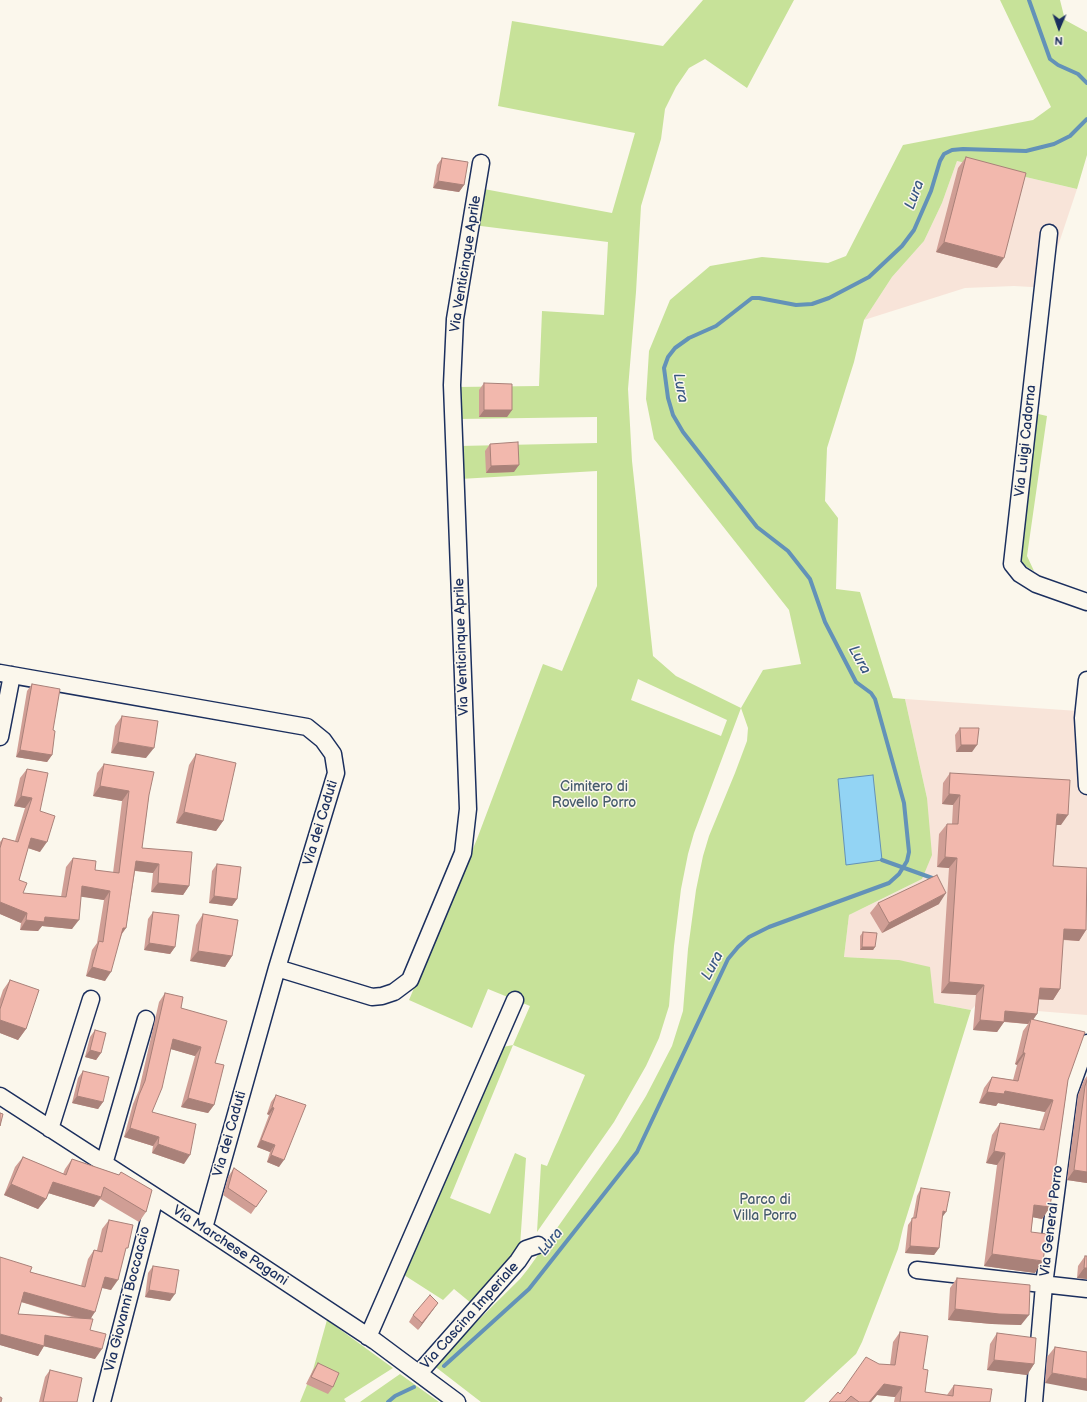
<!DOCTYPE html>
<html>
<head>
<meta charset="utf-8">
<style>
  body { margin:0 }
  #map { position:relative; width:1087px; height:1402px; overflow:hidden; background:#fbf7ec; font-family:"Balsamiq Sans",sans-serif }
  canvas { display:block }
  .north { position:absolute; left:1039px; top:8px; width:40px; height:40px; -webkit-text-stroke:3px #fbf7ec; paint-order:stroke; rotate:182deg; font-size:11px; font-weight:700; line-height:16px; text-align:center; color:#1b2f5e }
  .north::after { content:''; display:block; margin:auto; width:14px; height:18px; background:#1b2f5e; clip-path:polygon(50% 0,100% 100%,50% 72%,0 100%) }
</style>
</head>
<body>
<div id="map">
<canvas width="1087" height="1402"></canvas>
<div class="north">N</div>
</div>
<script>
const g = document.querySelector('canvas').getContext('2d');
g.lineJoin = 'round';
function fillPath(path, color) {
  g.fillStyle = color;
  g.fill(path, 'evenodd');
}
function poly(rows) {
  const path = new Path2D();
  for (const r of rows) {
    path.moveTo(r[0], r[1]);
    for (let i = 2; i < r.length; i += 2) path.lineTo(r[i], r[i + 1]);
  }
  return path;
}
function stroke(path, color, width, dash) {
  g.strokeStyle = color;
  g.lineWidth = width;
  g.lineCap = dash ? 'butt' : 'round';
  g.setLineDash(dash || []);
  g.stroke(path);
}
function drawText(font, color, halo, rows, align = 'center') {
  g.font = font + ' "Balsamiq Sans",sans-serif';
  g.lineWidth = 3;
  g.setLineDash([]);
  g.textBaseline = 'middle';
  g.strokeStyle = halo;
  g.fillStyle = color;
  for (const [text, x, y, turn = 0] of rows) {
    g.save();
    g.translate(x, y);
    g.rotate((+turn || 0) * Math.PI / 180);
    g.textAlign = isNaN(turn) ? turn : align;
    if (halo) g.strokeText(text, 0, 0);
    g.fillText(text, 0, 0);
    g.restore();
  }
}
fillPath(poly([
  [957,161,1077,189,1052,264,1049,288,1014,286,965,288,864,320,892,277,924,241,942,203],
  [905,699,1078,711,1087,746,1087,1015,975,1006,971,1010,934,1003,899,960,844,957,849,915,922,879,927,798]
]), '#f8e4d9');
fillPath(poly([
  [703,0,794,0,747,88,705,59,689,68,676,87,665,109,661,139,641,206,636,292,628,389,632,461,653,656,676,676,741,708,763,670,801,664,789,610,654,439,646,399,649,351,670,300,710,266,762,257,828,263,846,256,903,145,1033,120,1051,107,1000,0,1060,0,1065,20,1087,32,1087,155,1077,189,957,161,942,203,924,241,892,277,864,320,854,362,827,448,825,501,838,518,836,589,860,592,893,698,905,699,927,798,932,855,922,879,849,915,844,957,899,960,930,967,934,1003,971,1010,903,1228,898,1249,862,1342,856,1354,804,1402,481,1402,433,1365,520,1279,528,1269,618,1142,646,1096,672,1046,683,1011,688,949,696,890,703,856,709,836,735,773,747,741,748,728,741,708,694,833,688,854,681,889,674,946,669,1006,659,1038,646,1066,614,1122,537,1232,541,1164,547,1166,585,1075,513,1045,450,1198,490,1214,515,1153,526,1158,520,1246,471,1303,454,1289,443,1300,404,1275,495,1051,503,1047,513,1045,530,1006,488,989,472,1028,409,1000,477,839,543,664,562,671,597,586,597,471,460,479,459,446,597,443,597,417,458,419,457,387,539,386,542,311,604,315,608,242,473,225,484,189,612,213,635,133,498,106,512,21,663,46],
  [638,679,727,720,721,736,631,700],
  [1034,413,1047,416,1027,556,1034,571,1022,564,1018,551],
  [327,1320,393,1368,344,1399,346,1402,300,1402,313,1370],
  [400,1374,439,1402,360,1402,367,1397]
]), '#c7e299');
const water = poly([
  [873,775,882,860,846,865,838,779,873,775]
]);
fillPath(water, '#93d4f4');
stroke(water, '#6392b8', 1);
stroke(poly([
  [1029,0,1050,59,1058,65,1078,74,1087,83],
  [882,860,935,879],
  [444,1366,529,1289,637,1152,728,959,738,947,749,937,769,927,889,883,899,874,907,861,909,852,904,803,875,699,871,693,856,682,825,622,810,579,788,551,757,527,683,432,673,415,668,398,664,368,668,357,675,348,689,338,716,326,752,298,759,298,796,305,812,304,829,298,869,277,902,246,914,230,931,191,940,161,944,154,952,150,963,149,1026,151,1054,144,1070,136,1087,119],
  [388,1402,395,1396,414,1387]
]), '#6392b8', 4);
const street = poly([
  [1049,233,1012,564,1020,574,1036,584,1087,602],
  [0,673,307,727,323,740,333,754,336,773,277,968,204,1228],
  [1087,680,1083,718,1087,786],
  [0,737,12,675],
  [277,968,372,997,382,996,394,992,410,980,463,853,468,809,452,385,455,319,481,163],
  [0,1096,204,1228,375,1341,457,1402],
  [50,1129,91,999],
  [104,1164,146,1019],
  [917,1270,1087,1289],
  [368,1337,515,1000],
  [419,1373,518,1261,526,1249,538,1245],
  [102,1402,155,1197],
  [1034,1402,1044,1285,1069,1093,1087,1043]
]);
stroke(street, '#1b2f5e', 19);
stroke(street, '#fbf7ec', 16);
fillPath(poly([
  [966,157,997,268,936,252,958,168],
  [442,158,464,185,459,192,433,188,437,165],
  [484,383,512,410,507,417,479,417,479,390],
  [490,444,514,472,486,473,485,451],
  [32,684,53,730,52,755,47,762,16,757,27,691],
  [122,716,146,758,111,753,115,726],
  [960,728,972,752,956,752,955,735],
  [196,754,223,821,216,831,176,823,189,765],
  [104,764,149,795,142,848,189,886,183,895,151,892,153,873,135,871,126,928,122,934,105,981,86,976,92,950,97,943,104,900,81,896,72,929,42,926,38,931,20,930,21,923,0,914,0,842,3,838,15,841,25,808,14,806,20,778,27,769,40,811,40,852,28,848,19,880,23,893,61,897,66,867,73,858,95,870,113,873,122,801,93,796,97,773],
  [950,773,1061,825,1056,825,1053,866,1086,930,1079,941,1063,940,1060,989,1053,1000,1039,999,1037,1014,1033,1020,1068,1080,1050,1207,1042,1219,1033,1217,1031,1232,1035,1273,984,1266,997,1165,986,1163,992,1135,1000,1123,1039,1130,1045,1112,998,1103,996,1106,979,1103,984,1088,992,1077,1013,1080,1017,1065,1015,1064,1023,1031,1028,1024,1004,1022,997,1032,973,1030,976,995,941,993,949,868,937,867,939,834,947,824,952,824,953,805,942,804,943,783],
  [217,864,237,899,232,906,209,903,212,871],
  [878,903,939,904,882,933,870,913],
  [153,912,175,947,170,954,144,950,148,919],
  [203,914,232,956,225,967,190,961,196,925],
  [863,932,875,947,873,950,860,950,860,936],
  [10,980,26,1029,18,1040,0,1033,0,999,3,990],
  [165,993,181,1008,215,1063,214,1105,208,1113,181,1107,195,1056,171,1049,152,1112,184,1164,152,1153,153,1146,124,1137,133,1104,139,1090,159,1002],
  [95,1030,101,1053,96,1060,85,1057,90,1037],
  [83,1071,103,1102,98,1109,72,1103,78,1078],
  [1087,1076,1087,1183,1067,1180,1078,1095,1084,1080],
  [276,1095,279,1167,267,1162,270,1152,257,1147,269,1115,267,1114,271,1102],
  [23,1157,63,1174,65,1169,72,1159,119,1175,121,1172,146,1212,139,1222,100,1199,94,1207,48,1193,46,1199,38,1209,4,1195,15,1167],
  [234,1168,267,1191,251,1214,223,1195,228,1177],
  [921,1188,942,1217,939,1248,934,1255,905,1253,908,1225,913,1218,917,1196],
  [109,1220,125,1253,111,1290,102,1288,91,1319,90,1330,95,1359,44,1346,38,1356,0,1345,30,1272,81,1286,88,1259,94,1250,97,1250,102,1229],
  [21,1302,44,1309,75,1318,18,1314],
  [1085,1256,1087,1279,1077,1278,1078,1266],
  [153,1266,170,1301,145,1297,148,1273],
  [957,1278,1021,1325,992,1324,948,1320,950,1288],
  [438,1303,418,1330,409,1322,413,1315],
  [900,1332,923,1369,925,1392,947,1395,954,1385,990,1402,894,1402,895,1397,877,1395,871,1402,829,1402,879,1364,890,1365,893,1342],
  [997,1333,1034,1364,1027,1375,987,1370,990,1344],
  [1055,1347,1087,1352,1045,1383,1047,1357],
  [318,1363,333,1387,328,1394,306,1384,313,1370],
  [50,1370,77,1402,39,1402,45,1377]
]), '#d09e95');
fillPath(poly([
  [438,181,464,185,459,192,433,188],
  [944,242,1004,258,997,268,936,252],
  [484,410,512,410,507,417,479,417],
  [519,465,514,472,486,473,491,466],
  [118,742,154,748,146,758,111,753],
  [961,745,977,745,972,752,956,752],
  [20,750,52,755,47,762,16,757],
  [100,786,129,791,122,801,93,796],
  [949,794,960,795,953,805,942,804],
  [21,796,32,798,25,808,14,806],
  [184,812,223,821,216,831,176,823],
  [1057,814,1068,815,1061,825,1049,825],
  [31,838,47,842,40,852,25,847],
  [945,857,957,858,949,868,937,867],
  [136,861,159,864,153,873,130,870],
  [158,883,189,886,183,895,151,892],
  [82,886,110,891,104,900,76,896],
  [946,893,939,904,882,933,889,923],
  [214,896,237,899,232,906,209,903],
  [0,902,27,913,21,923,0,914],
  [45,917,79,920,72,929,42,926,38,931,20,930,26,920],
  [123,928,126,928,119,937],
  [1064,929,1086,930,1079,941,1057,939],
  [149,943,175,947,170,954,144,950],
  [862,947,875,947,873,950,860,950],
  [198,951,232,956,225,967,190,961],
  [92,967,111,972,105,981,86,976],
  [949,982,984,985,976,995,941,993],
  [1040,988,1060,989,1053,1000,1032,999],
  [1005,1011,1037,1014,1030,1024,1031,1019,1028,1024,998,1021],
  [0,1020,26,1029,18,1040,0,1033],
  [980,1020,1004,1022,997,1032,973,1030],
  [173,1039,201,1047,195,1056,167,1048],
  [90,1050,101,1053,96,1060,85,1057],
  [1023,1053,1025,1053,1017,1065,1015,1064],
  [1005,1091,1053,1100,1045,1112,998,1103,996,1106,979,1103,987,1092],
  [77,1096,103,1102,98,1109,72,1103],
  [188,1098,214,1105,208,1113,181,1107],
  [272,1107,274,1108,269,1115,267,1114],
  [130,1128,159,1137,153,1146,124,1137],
  [261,1140,275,1145,270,1152,257,1147],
  [158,1144,190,1155,184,1164,152,1153],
  [994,1151,1005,1153,997,1165,986,1163],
  [271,1155,284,1160,279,1167,267,1162],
  [1074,1170,1087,1172,1087,1183,1067,1180],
  [53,1182,101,1197,94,1207,45,1192],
  [11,1184,46,1199,38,1209,4,1195],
  [1034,1205,1050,1207,1042,1219,1026,1216],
  [943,1211,946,1212,941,1219],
  [910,1246,939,1248,934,1255,905,1253],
  [992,1254,1043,1261,1035,1273,984,1266],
  [1084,1268,1087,1268,1087,1279,1077,1278],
  [105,1277,118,1280,111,1290,99,1287],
  [149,1290,175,1294,170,1301,145,1297],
  [24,1292,95,1312,89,1321,18,1301],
  [438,1303,433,1310,418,1330,422,1323],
  [955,1309,1029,1315,1021,1325,992,1324,948,1320],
  [0,1334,44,1346,38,1356,0,1345],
  [45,1335,102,1349,95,1359,39,1345],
  [994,1360,1034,1364,1027,1375,987,1370],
  [1052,1373,1087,1379,1087,1391,1045,1383],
  [884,1384,902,1387,895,1397,877,1395,871,1402,869,1402]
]), '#a98179');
const building = poly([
  [966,157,1026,173,1004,258,944,242,966,157],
  [442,158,468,162,464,185,438,181,442,158],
  [484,383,512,384,512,410,484,410,484,383],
  [518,442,519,465,491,466,490,444,518,442],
  [32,684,60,689,53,730,55,731,52,755,20,750,32,684],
  [122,716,158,721,154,748,118,742,122,716],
  [960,728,979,728,977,745,961,745,960,728],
  [196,754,236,763,223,821,184,812,196,754],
  [104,764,154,772,149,795,142,848,192,852,189,886,158,883,159,864,136,861,126,928,123,928,111,972,92,967,99,941,103,942,110,891,82,886,79,920,45,917,44,922,26,920,27,913,0,902,0,848,3,838,18,842,32,798,21,796,27,769,48,773,40,811,55,816,47,842,31,838,19,880,27,883,23,893,66,897,73,858,96,861,95,870,119,873,129,791,100,786,104,764],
  [950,773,1070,780,1068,815,1057,814,1053,866,1087,868,1086,930,1064,929,1060,989,1040,988,1037,1014,1005,1011,1004,1022,980,1020,984,985,949,982,957,858,945,857,947,824,958,824,960,795,949,794,950,773],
  [217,864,241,867,237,899,214,896,217,864],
  [937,875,946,893,889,923,878,903,937,875],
  [153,912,179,915,175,947,149,943,153,912],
  [203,914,238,920,232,956,198,951,203,914],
  [863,932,877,933,875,947,862,947,863,932],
  [10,980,39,990,26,1029,0,1020,0,1009,10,980],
  [165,993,183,997,181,1008,227,1021,215,1063,224,1065,214,1105,188,1098,201,1047,173,1039,162,1088,152,1112,196,1124,190,1155,158,1144,159,1137,130,1128,139,1095,145,1081,165,993],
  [1031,1019,1085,1032,1068,1080,1050,1207,1034,1205,1031,1232,1047,1234,1043,1261,992,1254,1005,1153,994,1151,1000,1123,1044,1130,1053,1100,1005,1091,1004,1094,987,1092,992,1077,1018,1081,1025,1053,1023,1053,1031,1019],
  [95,1030,106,1033,101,1053,90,1050,95,1030],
  [83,1071,109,1077,103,1102,77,1096,83,1071],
  [1087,1080,1087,1172,1074,1170,1085,1086,1087,1080],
  [276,1095,306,1105,284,1160,271,1155,275,1145,261,1140,274,1108,272,1107,276,1095],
  [0,1113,3,1114,0,1126,0,1113],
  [23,1157,66,1175,72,1159,119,1175,121,1172,152,1190,146,1212,104,1187,101,1197,53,1182,46,1199,11,1184,23,1157],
  [234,1168,267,1191,256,1207,228,1188,233,1170,234,1168],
  [921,1188,950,1192,946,1212,943,1211,939,1248,910,1246,912,1218,916,1218,921,1188],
  [109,1220,133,1225,128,1248,126,1248,118,1280,105,1277,95,1312,24,1292,18,1314,93,1319,90,1330,106,1334,102,1349,45,1335,44,1346,0,1334,0,1257,32,1267,30,1272,85,1287,94,1250,102,1252,109,1220],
  [1085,1256,1087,1256,1087,1268,1084,1268,1085,1256],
  [153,1266,179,1270,175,1294,149,1290,153,1266],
  [957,1278,1030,1285,1029,1315,999,1314,955,1309,957,1278],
  [430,1295,438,1303,422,1323,413,1315,430,1295],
  [900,1332,928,1336,923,1369,928,1370,925,1392,953,1396,954,1385,992,1389,990,1402,900,1402,902,1387,884,1384,869,1402,859,1402,851,1396,845,1402,829,1402,838,1392,840,1394,866,1357,879,1364,895,1365,900,1332],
  [997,1333,1036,1338,1034,1364,994,1360,997,1333],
  [1055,1347,1087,1352,1087,1379,1052,1373,1055,1347],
  [318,1363,339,1373,333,1387,311,1377,318,1363],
  [50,1370,82,1378,77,1402,43,1402,50,1370],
  [0,1397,2,1398,1,1402,0,1402,0,1397]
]);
fillPath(building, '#f2b8ad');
stroke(building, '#a98179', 1);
drawText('14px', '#1b2f5e', '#fbf7ec', [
  ["Via Venticinque Aprile",466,264,-81],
  ["Via Luigi Cadorna",1026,441,-84],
  ["Via Venticinque Aprile",462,647,-92],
  ["Via dei Caduti",321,823,-73],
  ["Via dei Caduti",230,1134,-74],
  ["Via General Porro",1052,1221,-83],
  ["Via Marchese Pagani",230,1246,33],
  ["Via Giovanni Boccaccio",128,1299,-76],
  ["Via Cascina Imperiale",470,1316,-48]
]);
drawText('14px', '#465c6d', '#fbf7ec', [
  ["Cimitero di",594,787],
  ["Rovello Porro",594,803],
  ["Parco di",765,1200],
  ["Villa Porro",765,1216]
]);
drawText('italic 15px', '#395884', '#fbf7ec', [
  ["Lura",915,195,-69],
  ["Lura",680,388,80],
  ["Lura",859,660,61],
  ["Lura",713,966,-62],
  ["Lura",551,1242,-52]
]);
</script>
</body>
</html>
